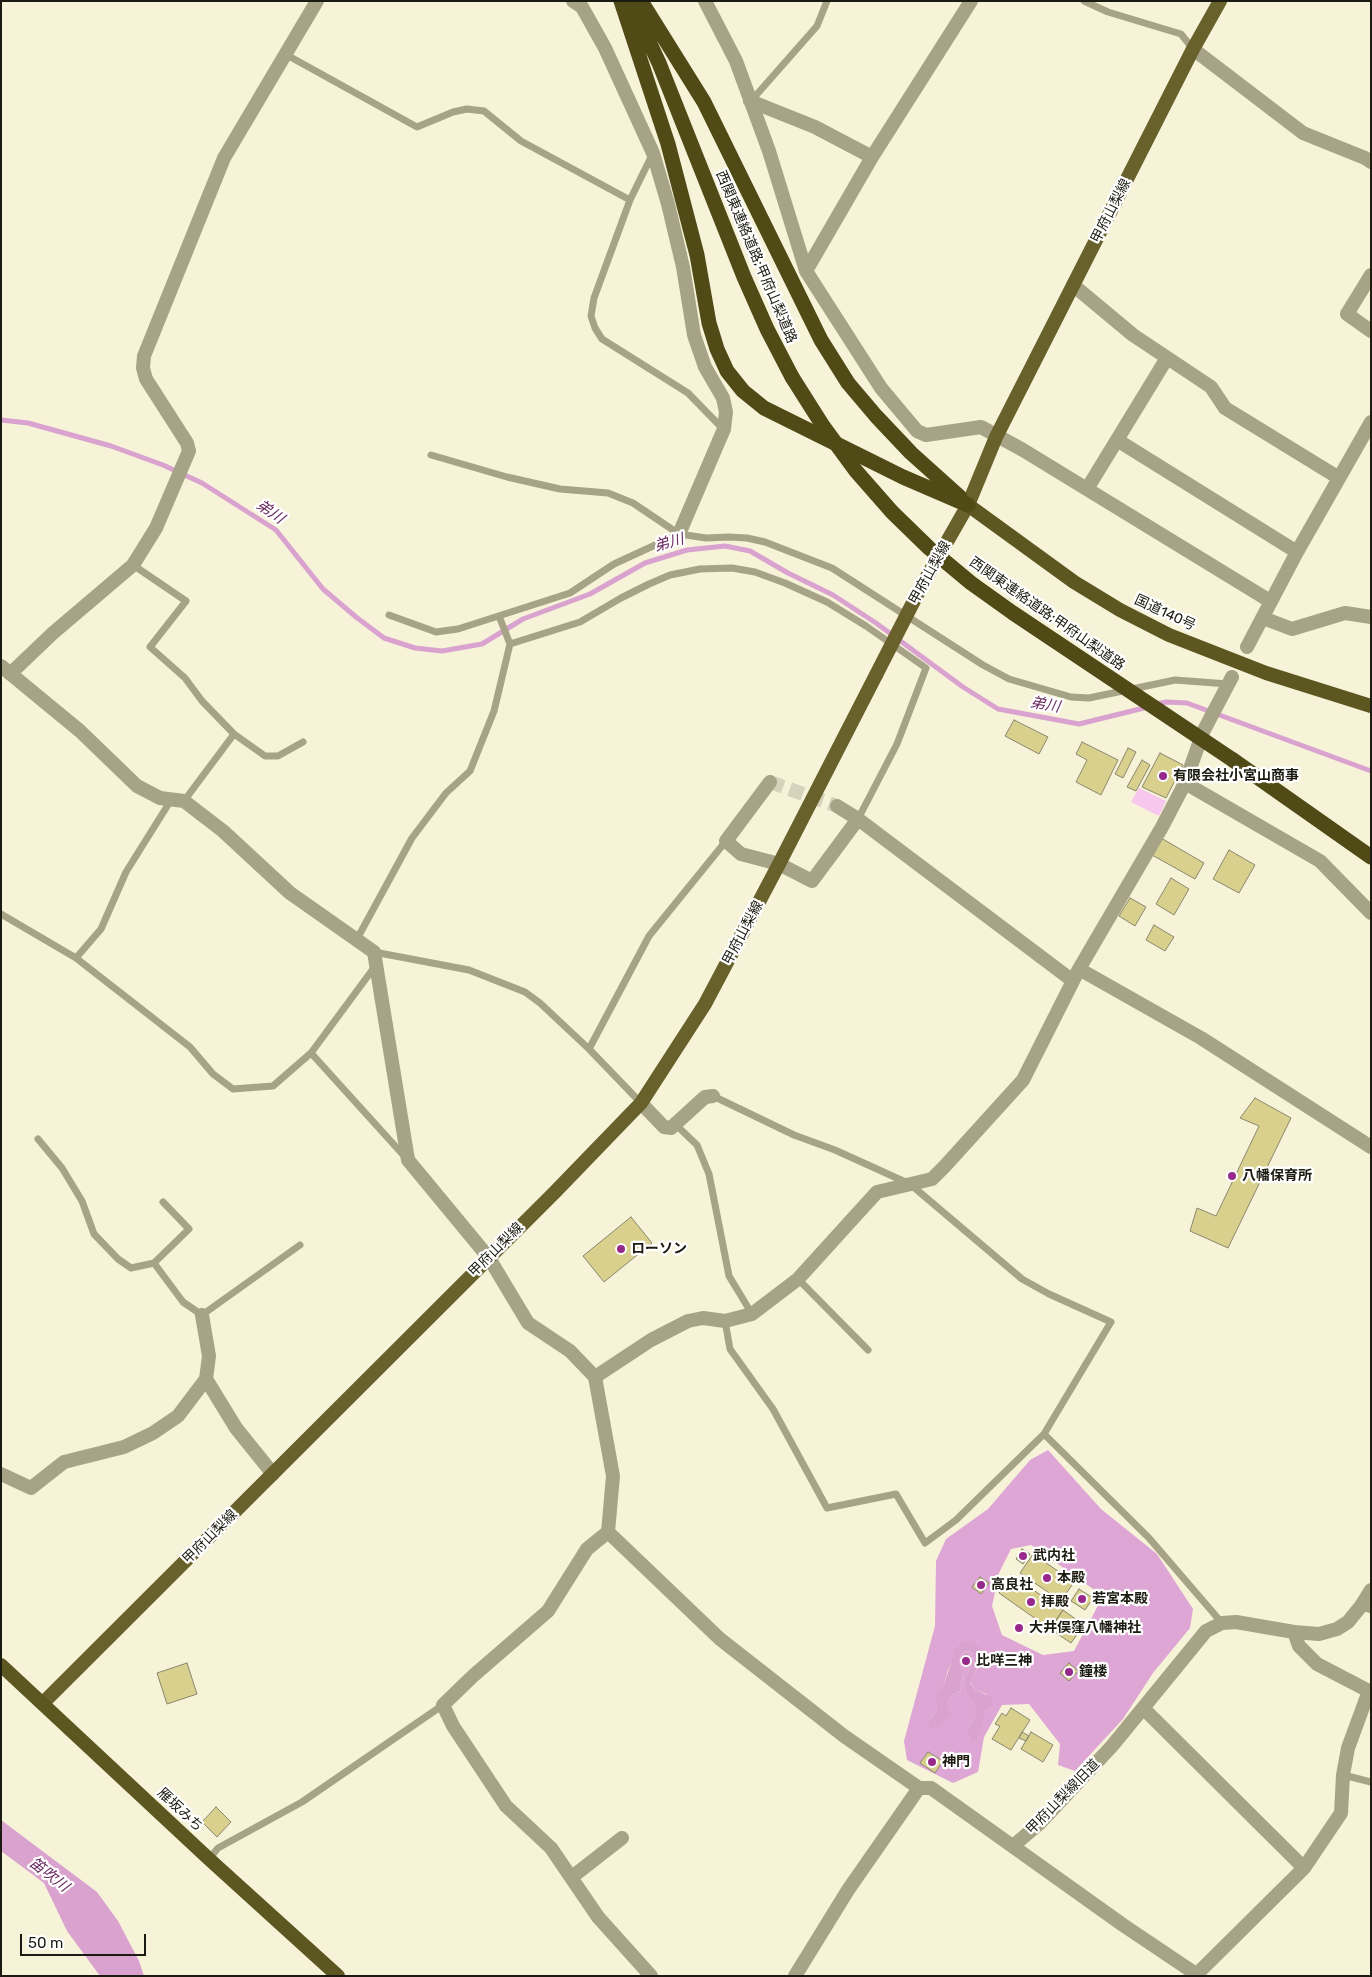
<!DOCTYPE html>
<html>
<head>
<meta charset="utf-8">
<style>
  body { margin:0 }
  #map { position:relative; width:1372px; height:1977px; overflow:hidden; background:#f6f3d9; font-family:Rubik,sans-serif }
  canvas { display:block }
  .frame { position:absolute; inset:0; border:2px solid #1c1b11; pointer-events:none }
  .scale { position:absolute; left:20px; top:1934px; width:126px; height:22px; box-sizing:border-box; border:2px solid #1c1b11; border-top:0; padding-left:6px; font-size:15px; line-height:18px; white-space:nowrap; color:#1c1b11; -webkit-text-stroke:4px #fff; paint-order:stroke }
</style>
</head>
<body>
<div id="map">
<canvas width="1372" height="1977"></canvas>
<div class="frame"></div>
<div class="scale">50 m</div>
</div>
<script>
const g = document.querySelector('canvas').getContext('2d');
g.lineJoin = 'round';
function fillPath(path, color) {
  g.fillStyle = color;
  g.fill(path, 'evenodd');
}
function poly(rows) {
  const path = new Path2D();
  for (const r of rows) {
    path.moveTo(r[0], r[1]);
    for (let i = 2; i < r.length; i += 2) path.lineTo(r[i], r[i + 1]);
  }
  return path;
}
function stroke(path, color, width, dash) {
  g.strokeStyle = color;
  g.lineWidth = width;
  g.lineCap = dash ? 'butt' : 'round';
  g.setLineDash(dash || []);
  g.stroke(path);
}
function drawText(font, color, halo, rows, align = 'center') {
  g.font = font + ' Rubik,"Noto Sans JP",sans-serif';
  g.lineWidth = 4.5;
  g.setLineDash([]);
  g.textBaseline = 'middle';
  g.strokeStyle = halo;
  g.fillStyle = color;
  for (const [text, x, y, turn = 0] of rows) {
    g.save();
    g.translate(x, y);
    g.rotate((+turn || 0) * Math.PI / 180);
    g.textAlign = isNaN(turn) ? turn : align;
    if (halo) g.strokeText(text, 0, 0);
    g.fillText(text, 0, 0);
    g.restore();
  }
}
fillPath(poly([
  [1139,788,1166,801,1159,816,1131,802]
]), '#f7c7ee');
fillPath(poly([
  [1048,1450,1101,1509,1157,1554,1193,1609,1190,1628,1153,1673,1123,1719,1075,1771,1058,1765,1060,1744,1029,1704,1002,1705,984,1737,978,1772,953,1783,907,1760,904,1741,935,1626,936,1561,946,1539,988,1509,1030,1460],
  [1031,1545,1103,1596,1074,1651,1043,1655,1002,1635,992,1606,999,1573,1011,1549],
  [961,1642,985,1657,974,1673,970,1682,976,1690,986,1694,991,1707,986,1710,983,1718,967,1730,976,1716,976,1706,971,1701,967,1674,974,1660,972,1652,964,1651,959,1660,963,1675,960,1691,952,1695,947,1703,928,1722,936,1712,938,1695,944,1684,948,1670]
]), '#dea6d4');
fillPath(poly([
  [961,1642,973,1643,982,1648,985,1657,974,1673,970,1683,976,1690,993,1698,991,1707,986,1710,977,1738,972,1741,967,1730,976,1716,976,1706,971,1701,966,1688,967,1674,974,1660,972,1652,964,1651,959,1660,963,1674,960,1691,952,1695,947,1703,950,1715,940,1726,930,1728,928,1722,936,1712,937,1695,944,1684,955,1651],
  [1,1820,97,1892,118,1921,139,1961,144,1976,100,1976,67,1931,44,1883,1,1851]
]), '#d9a2cf');
stroke(poly([
  [1,420,28,423,111,446,163,465,202,483,276,530,323,589,356,617,384,638,415,648,442,651,482,644,523,619,590,594,645,563,687,550,725,546,750,551,788,573,833,595,876,623,963,687,998,709,1079,724,1148,707],
  [1156,704,1166,702,1187,703,1371,771]
]), '#d9a2cf', 5);
const building = poly([
  [1014,720,1048,737,1039,754,1005,736,1014,720],
  [1082,742,1118,760,1101,795,1076,782,1087,760,1076,754,1082,742],
  [1128,748,1136,752,1123,778,1115,774,1128,748],
  [1160,753,1183,765,1166,798,1142,787,1160,753],
  [1142,760,1150,765,1136,791,1127,787,1142,760],
  [1161,838,1204,863,1195,879,1152,855,1161,838],
  [1229,850,1255,865,1239,893,1213,879,1229,850],
  [1171,878,1189,889,1174,915,1156,904,1171,878],
  [1130,898,1146,907,1135,926,1119,916,1130,898],
  [1154,925,1174,937,1165,951,1146,940,1154,925],
  [1255,1098,1291,1118,1228,1248,1190,1231,1197,1208,1216,1216,1259,1126,1240,1118,1255,1098],
  [631,1217,652,1243,604,1282,583,1256,631,1217],
  [1022,1549,1030,1554,1023,1564,1016,1559,1022,1549],
  [1033,1554,1074,1582,1061,1601,1020,1573,1033,1554],
  [1011,1575,1063,1610,1050,1629,999,1593,1011,1575],
  [980,1577,989,1583,981,1594,972,1587,980,1577],
  [1079,1589,1093,1598,1085,1610,1071,1601,1079,1589],
  [1063,1610,1084,1625,1071,1643,1050,1629,1063,1610],
  [966,1655,971,1658,967,1666,961,1663,966,1655],
  [187,1663,197,1694,167,1704,157,1673,187,1663],
  [1069,1663,1078,1671,1069,1681,1060,1673,1069,1663],
  [1011,1708,1030,1720,1011,1750,992,1739,1000,1726,995,1724,1002,1713,1006,1716,1011,1708],
  [1022,1732,1029,1736,1026,1741,1019,1738,1022,1732],
  [1031,1732,1053,1745,1043,1762,1021,1749,1031,1732],
  [928,1752,943,1761,935,1773,920,1763,928,1752],
  [216,1807,231,1822,217,1837,202,1822,216,1807]
]);
fillPath(building, '#d8d08c');
stroke(building, '#89876f', 1);
stroke(poly([
  [770,782,837,806]
]), '#d5d3bb', 14, [14, 7]);
stroke(poly([
  [1084,1,1108,12,1181,34,1193,49],
  [285,54,417,127,453,112,467,109,484,111,521,141,630,200],
  [751,101,817,26,827,1],
  [653,153,630,200,594,298,591,316,595,328,602,339,688,393,723,429],
  [431,455,507,477,560,489,608,493,633,503,679,534,706,538,729,537,747,538,765,542,832,568,983,665,1009,679,1071,697,1089,698,1175,680,1228,684],
  [133,565,186,601,150,647,185,678,202,701,234,734,184,801],
  [389,615,436,632,458,629,570,593,614,564,679,534],
  [510,644,580,622,621,598,649,584,670,575,700,569,732,568,755,572,785,583,827,602,866,626,926,668,897,744,858,819],
  [234,734,265,756,278,756,303,742],
  [1,914,76,958,190,1047,213,1074,233,1089,273,1086,311,1053,376,965],
  [357,939,412,838,446,793,470,771,494,711,510,644,499,616],
  [374,952,469,970,525,992,540,1003,589,1049,641,1103],
  [76,958,101,929,126,872,171,800],
  [589,1049,649,936,726,841],
  [311,1053,406,1158],
  [713,1096,794,1135,835,1150,910,1184,1022,1279,1049,1294,1111,1322,1044,1434],
  [675,1124,697,1145,709,1174,729,1276,752,1314],
  [38,1139,62,1168,82,1201,94,1234,118,1259,131,1268,154,1263,183,1302,202,1315,300,1245],
  [154,1263,189,1229,163,1202],
  [798,1279,868,1350],
  [725,1321,730,1349,773,1409,827,1508,896,1494,925,1543,956,1520,1044,1434,1149,1538,1222,1623],
  [1361,1606,1371,1610],
  [1343,1775,1371,1782],
  [209,1859,218,1848,302,1802,443,1705]
]), '#a6a386', 7);
stroke(poly([
  [573,1,582,7,605,48,653,153,668,204,683,267,694,335,705,367,723,398,726,412,724,429,679,534],
  [705,1,736,61,769,151,806,271],
  [971,1,872,157,806,271,881,388,917,431,926,435,981,427,1023,450,1270,601],
  [1193,49,1303,133,1365,158,1371,162],
  [750,101,815,127,872,157],
  [1371,275,1347,314,1371,331],
  [1073,285,1133,335,1211,387,1225,408,1339,478],
  [1117,440,1297,552],
  [1087,489,1167,358],
  [1263,618,1292,629,1345,613,1371,617],
  [1247,647,1297,552,1371,422],
  [1,666,80,731,137,786,160,798,184,801,223,831,290,893,374,952,408,1160,489,1258,528,1323,570,1351,595,1377,613,1476,608,1532,587,1549,548,1611,473,1676,443,1705,453,1726,506,1806,551,1848,598,1917,651,1976],
  [10,674,53,633,133,565,156,528,189,451,187,443,146,379,143,368,144,356,224,158,317,1],
  [770,782,726,841,741,854,779,864,812,881,858,819],
  [1185,783,1320,861,1371,913],
  [837,806,858,819,1073,981],
  [1079,969,1201,1038,1371,1147],
  [641,1103,664,1127,671,1128,705,1097,713,1096],
  [595,1377,651,1340,688,1321,703,1318,725,1321,752,1314,798,1279,877,1192,932,1179,945,1166,1023,1080,1079,969,1162,827,1185,783,1203,732,1232,677],
  [206,1379,236,1428,273,1474],
  [1,1474,31,1488,64,1462,124,1447,153,1433,178,1416,206,1379,209,1356,202,1315],
  [608,1532,720,1639,844,1736,919,1788],
  [1144,1709,1304,1868],
  [919,1788,931,1788,1123,1925,1199,1976],
  [1013,1846,1040,1823,1112,1746,1206,1631,1222,1623,1236,1622,1294,1632,1319,1634,1337,1629,1348,1622,1361,1606,1371,1590],
  [572,1877,622,1838],
  [1197,1974,1304,1868,1341,1813,1343,1775,1348,1748,1369,1691,1317,1664,1299,1646,1294,1632],
  [795,1976,848,1890,919,1788]
]), '#a6a386', 14);
stroke(poly([
  [921,587,968,505,996,437,1193,49,1220,1],
  [43,1703,555,1192,641,1103,705,1004,779,864,876,675]
]), '#68612b', 14);
stroke(poly([
  [968,505,1074,582,1120,610,1169,635,1266,673,1371,706],
  [1,1665,209,1859,338,1976]
]), '#5c5620', 14);
stroke(poly([
  [621,1,668,144,697,255,709,323,717,349,727,371,743,391,764,408,903,477,968,505],
  [630,1,659,63,744,277,767,329,792,377],
  [641,1,704,102,821,340,848,383,876,416,911,453,960,497],
  [1233,760,1371,857]
]), '#504a16', 15);
stroke(poly([
  [876,675,921,587]
]), '#68612b', 14);
stroke(poly([
  [792,377,823,426,856,471,892,512,929,548,971,583,1013,613,1233,760]
]), '#504a16', 15);
for (const [x, y, r, color] of [
  [1163,776,5,"#96298a"],
  [1232,1176,5,"#96298a"],
  [621,1249,5,"#96298a"],
  [1023,1556,5,"#96298a"],
  [1047,1578,5,"#96298a"],
  [981,1585,5,"#96298a"],
  [1082,1599,5,"#96298a"],
  [1031,1602,5,"#96298a"],
  [1019,1628,5,"#96298a"],
  [966,1661,5,"#96298a"],
  [1069,1672,5,"#96298a"],
  [932,1762,5,"#96298a"]
]) {
  const dot = new Path2D();
  dot.arc(x, y, r, 0, 2 * Math.PI);
  g.fillStyle = color;
  g.fill(dot);
  stroke(dot, '#fff', 2);
}
drawText('14px', '#1c1b11', '#fff', [
  ["甲府山梨線",1111,211,-63],
  ["西関東連絡道路;甲府山梨道路",756,257,67],
  ["甲府山梨線",930,573,-61],
  ["国道140号",1165,613,25],
  ["西関東連絡道路;甲府山梨道路",1047,614,35],
  ["甲府山梨線",743,933,-62],
  ["甲府山梨線",496,1250,-45],
  ["甲府山梨線",210,1537,-45],
  ["甲府山梨線旧道",1063,1797,-46],
  ["雁坂みち",180,1810,43]
]);
drawText('bold 14px', '#1c1b11', '#fff', [
  ["有限会社小宮山商事",1173,776],
  ["八幡保育所",1242,1176],
  ["ローソン",631,1249],
  ["武内社",1033,1556],
  ["本殿",1057,1578],
  ["高良社",991,1585],
  ["若宮本殿",1092,1599],
  ["拝殿",1041,1602],
  ["大井俣窪八幡神社",1029,1628],
  ["比咩三神",976,1661],
  ["鐘楼",1079,1672],
  ["神門",942,1762]
], 'left');
drawText('italic 15px', '#6a2a62', '#fff', [
  ["弟川",270,512,35],
  ["弟川",669,543,-16],
  ["弟川",1045,705,10],
  ["笛吹川",49,1875,38]
]);
</script>
</body>
</html>
